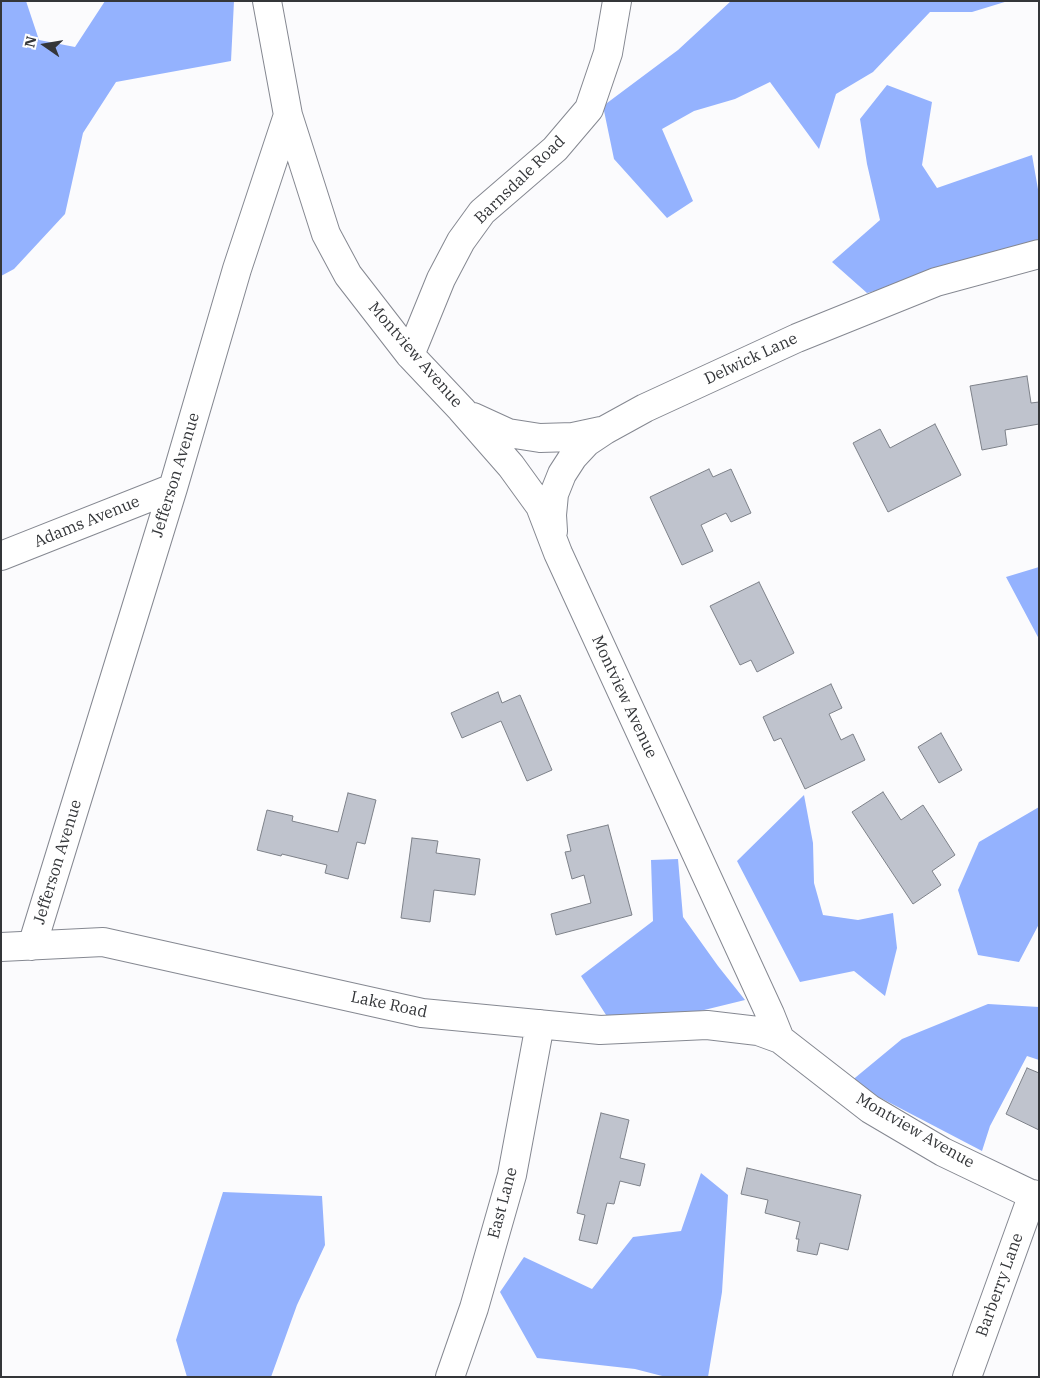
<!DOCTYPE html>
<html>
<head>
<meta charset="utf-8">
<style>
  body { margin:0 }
  #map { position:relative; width:1040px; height:1378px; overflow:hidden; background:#fbfbfd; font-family:"IBM Plex Serif",serif }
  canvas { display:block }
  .frame { position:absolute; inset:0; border:2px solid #343639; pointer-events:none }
  .north { position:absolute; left:20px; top:20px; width:50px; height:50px; -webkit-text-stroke:4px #fff; paint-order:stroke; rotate:283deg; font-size:14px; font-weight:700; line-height:20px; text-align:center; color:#343639 }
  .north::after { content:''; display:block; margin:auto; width:18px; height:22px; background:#343639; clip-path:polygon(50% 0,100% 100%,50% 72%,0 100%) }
</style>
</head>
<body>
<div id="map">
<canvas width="1040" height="1378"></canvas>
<div class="frame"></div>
<div class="north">N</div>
</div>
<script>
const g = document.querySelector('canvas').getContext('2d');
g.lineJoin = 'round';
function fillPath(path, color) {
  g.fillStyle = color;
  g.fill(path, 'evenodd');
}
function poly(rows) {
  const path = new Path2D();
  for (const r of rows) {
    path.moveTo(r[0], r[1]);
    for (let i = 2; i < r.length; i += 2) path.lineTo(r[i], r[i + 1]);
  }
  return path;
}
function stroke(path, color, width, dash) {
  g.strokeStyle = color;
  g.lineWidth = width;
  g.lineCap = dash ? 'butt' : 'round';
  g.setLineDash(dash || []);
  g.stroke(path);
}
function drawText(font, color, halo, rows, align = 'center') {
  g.font = font + ' "IBM Plex Serif",serif';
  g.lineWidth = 4;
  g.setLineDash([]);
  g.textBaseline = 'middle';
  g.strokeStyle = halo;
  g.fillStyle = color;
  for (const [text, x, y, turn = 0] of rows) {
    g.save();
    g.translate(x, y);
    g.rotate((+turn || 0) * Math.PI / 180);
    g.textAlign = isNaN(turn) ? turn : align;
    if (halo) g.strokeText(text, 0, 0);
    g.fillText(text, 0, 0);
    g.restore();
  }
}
fillPath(poly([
  [1,1,26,1,39,40,75,47,105,1,234,1,231,61,116,82,83,133,65,214,14,269,1,276],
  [731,1,1008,1,972,12,930,12,873,72,836,94,819,149,770,82,735,99,694,111,662,129,693,201,667,218,614,159,603,106,678,50],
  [887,85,932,102,922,165,937,188,1032,155,1039,195,1039,241,930,277,867,293,832,262,880,220,867,164,860,119],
  [1039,567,1039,639,1006,577],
  [804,795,813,843,814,883,823,915,858,920,893,913,897,948,885,996,854,971,800,982,737,861],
  [1039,807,1039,924,1019,962,978,955,958,890,979,842],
  [678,859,683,917,718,966,745,1000,700,1011,608,1018,581,976,653,921,651,860],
  [988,1004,1039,1007,1039,1060,1027,1056,990,1126,982,1151,850,1082,902,1039],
  [701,1173,728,1195,722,1292,708,1377,666,1377,635,1369,537,1358,500,1292,524,1257,592,1289,633,1237,681,1231],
  [223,1192,322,1196,325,1245,297,1305,271,1377,187,1377,176,1340]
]), '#94b2fe');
const building = poly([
  [1027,376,1031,403,1039,402,1039,424,1005,430,1007,445,982,450,970,386,1027,376],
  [935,424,961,475,888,512,853,443,880,429,890,448,935,424],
  [709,469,713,477,731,469,751,513,731,522,726,513,701,525,713,551,682,565,650,497,709,469],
  [759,582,794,653,757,672,751,660,740,665,710,606,759,582],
  [831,684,842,708,829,714,841,740,853,734,865,760,805,789,781,738,774,741,763,717,831,684],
  [498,692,502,703,520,695,552,770,527,781,501,721,462,738,451,713,498,692],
  [941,733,962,770,939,783,918,747,941,733],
  [883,792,901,820,923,805,955,855,932,871,941,885,913,904,852,812,883,792],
  [348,793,376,800,365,844,357,842,348,879,325,873,327,865,282,854,281,856,257,850,267,810,293,816,292,821,338,832,348,793],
  [608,825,632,915,556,935,551,914,591,903,584,875,572,879,565,852,571,851,567,835,608,825],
  [412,838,438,841,436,853,480,859,475,895,434,890,430,922,401,918,412,838],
  [1027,1068,1039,1073,1039,1130,1006,1114,1027,1068],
  [601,1113,629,1120,620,1158,645,1164,640,1186,620,1181,614,1204,607,1203,597,1244,579,1240,585,1215,577,1213,601,1113],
  [747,1168,861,1195,848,1250,820,1243,817,1255,797,1251,799,1239,796,1239,800,1222,765,1213,768,1200,741,1194,747,1168]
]);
fillPath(building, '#bfc3cd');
stroke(building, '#7d8189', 1);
const minor = poly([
  [288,115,326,234,348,275,410,355,461,409,511,466,540,506,558,553,770,1014,780,1039,870,1109,943,1152,1039,1198],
  [410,355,441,279,461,241,482,212,555,149,589,109,608,53,617,1],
  [473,417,508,433,540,438,573,437,601,431],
  [553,531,552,515,554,494,562,474,573,457,587,442,605,430,645,408,797,338,936,282,1039,254],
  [1,556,173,488],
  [32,946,173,488,237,269,288,115,267,1],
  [1,947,103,942,422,1013,600,1030,707,1025,758,1031,780,1039],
  [450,1377,474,1308,512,1175,540,1024],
  [967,1377,1033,1194]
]);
stroke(minor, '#858891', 30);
stroke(minor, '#fff', 28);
drawText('16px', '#343639', '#fff', [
  ["Barnsdale Road",520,180,-44],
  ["Montview Avenue",415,355,49],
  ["Delwick Lane",751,359,-25],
  ["Jefferson Avenue",176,475,-73],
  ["Adams Avenue",87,522,-22],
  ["Montview Avenue",624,697,65],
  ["Jefferson Avenue",58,862,-73],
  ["Lake Road",389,1005,12],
  ["Montview Avenue",915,1131,30],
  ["East Lane",503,1203,-75],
  ["Barberry Lane",1000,1285,-70]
]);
</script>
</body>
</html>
